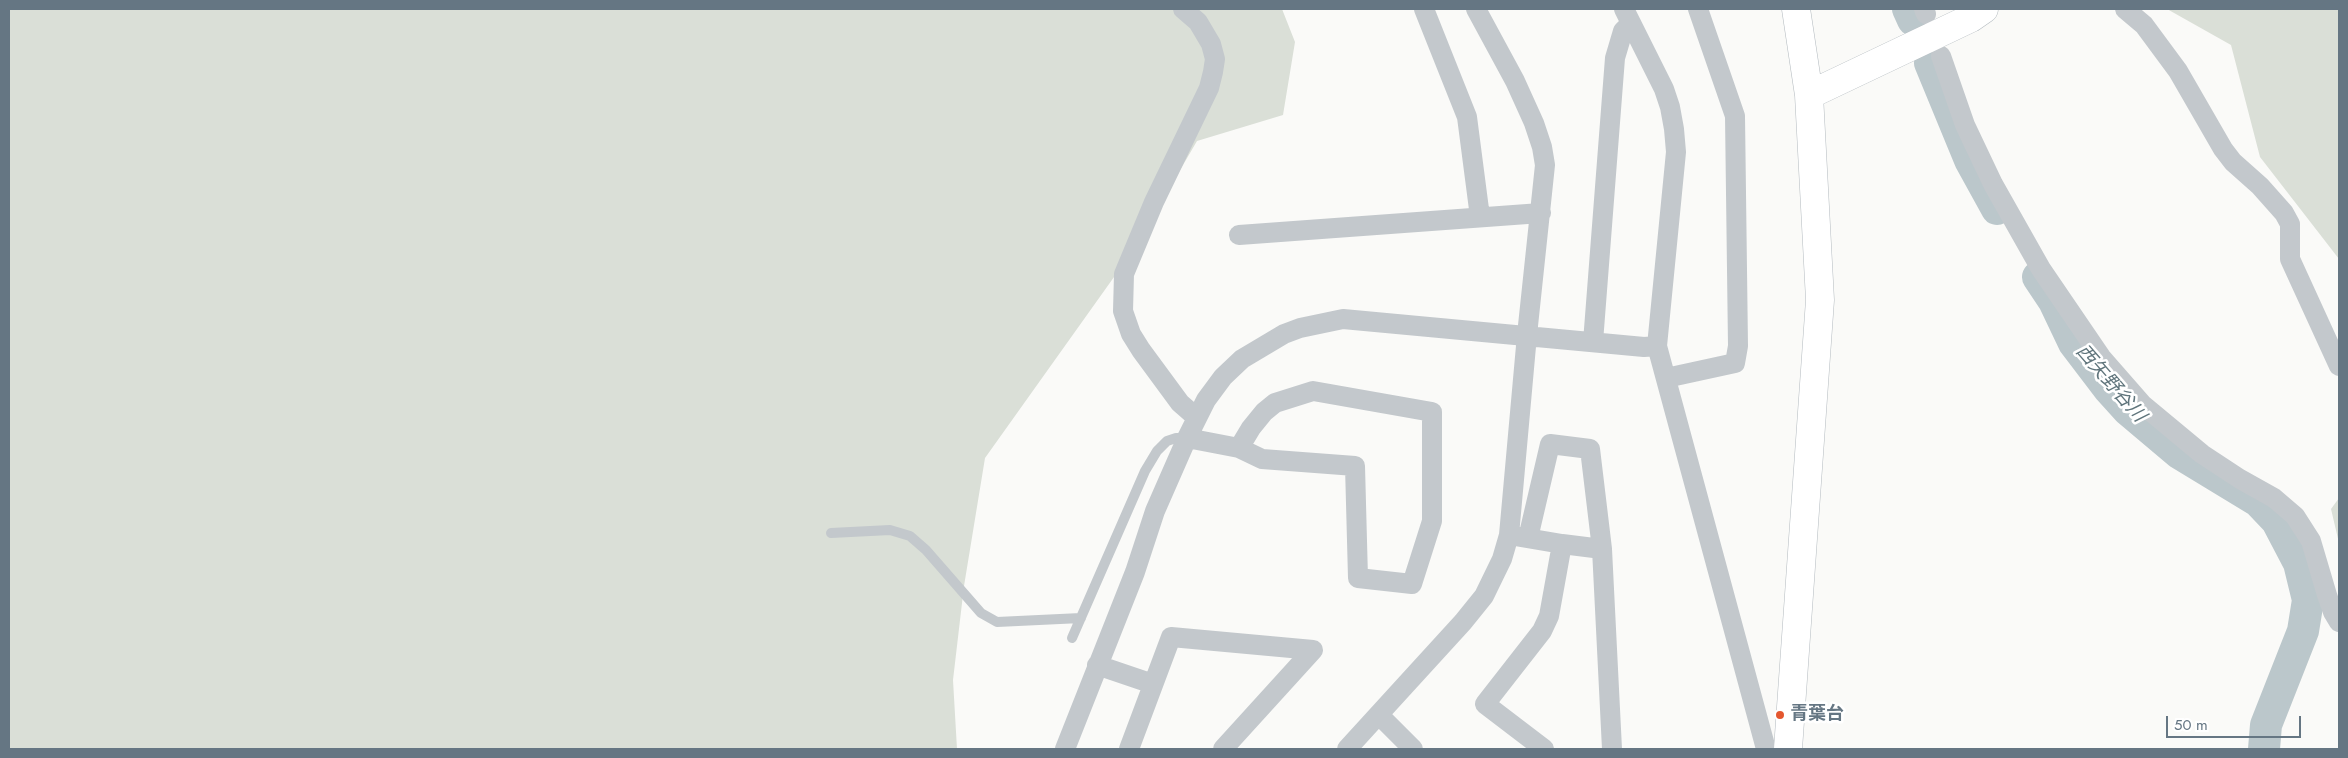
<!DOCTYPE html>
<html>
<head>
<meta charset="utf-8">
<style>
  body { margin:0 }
  #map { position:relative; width:2348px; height:758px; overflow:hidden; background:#fafaf8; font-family:Jost,sans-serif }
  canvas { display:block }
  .frame { position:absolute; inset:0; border:10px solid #657683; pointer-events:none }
  .scale { position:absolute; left:2166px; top:716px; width:135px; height:22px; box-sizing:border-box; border:2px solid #657683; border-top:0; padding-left:6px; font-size:15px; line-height:18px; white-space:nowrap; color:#657683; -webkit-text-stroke:4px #fff; paint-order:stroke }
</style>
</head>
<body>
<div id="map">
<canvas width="2348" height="758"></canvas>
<div class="frame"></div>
<div class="scale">50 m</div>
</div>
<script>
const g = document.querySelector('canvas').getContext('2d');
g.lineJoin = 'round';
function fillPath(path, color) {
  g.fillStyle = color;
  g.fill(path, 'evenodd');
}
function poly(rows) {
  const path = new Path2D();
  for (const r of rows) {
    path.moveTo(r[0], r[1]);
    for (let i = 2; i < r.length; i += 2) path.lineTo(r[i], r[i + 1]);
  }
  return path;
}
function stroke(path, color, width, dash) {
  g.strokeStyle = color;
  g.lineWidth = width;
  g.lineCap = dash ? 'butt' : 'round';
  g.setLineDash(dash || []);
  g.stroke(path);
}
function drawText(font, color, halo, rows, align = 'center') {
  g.font = font + ' Jost,"Noto Sans JP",sans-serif';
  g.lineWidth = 5;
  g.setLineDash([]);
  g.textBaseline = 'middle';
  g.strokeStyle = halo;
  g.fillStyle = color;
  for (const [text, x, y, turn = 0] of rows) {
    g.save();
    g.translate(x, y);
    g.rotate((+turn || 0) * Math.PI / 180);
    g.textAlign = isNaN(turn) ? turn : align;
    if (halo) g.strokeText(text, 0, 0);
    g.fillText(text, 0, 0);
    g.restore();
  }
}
fillPath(poly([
  [9,9,1282,9,1295,42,1283,115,1197,141,1134,249,985,458,964,586,953,680,957,749,9,749],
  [2167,9,2339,9,2339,259,2260,157,2231,45],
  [2339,498,2339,543,2331,509]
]), '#dadfd7');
stroke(poly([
  [1908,9,1913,20],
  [1930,63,1970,160,1997,209],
  [2038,277,2054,301,2074,343,2109,389,2128,410,2179,453,2258,501,2277,521,2299,563,2308,600,2303,631,2266,725,2264,749]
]), '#bbc7cb', 32);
const secondary = poly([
  [1809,95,1971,18,1984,9],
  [1788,749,1820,300,1809,95,1796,9]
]);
stroke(secondary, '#b3babf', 29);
stroke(poly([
  [831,533,890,530,910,536,926,550,981,613,997,622,1081,618],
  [1072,638,1145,471,1157,451,1167,441,1176,438,1187,438]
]), '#c3c8cc', 10);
stroke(poly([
  [1183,9,1198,22,1211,44,1215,59,1213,72,1209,88,1154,202,1124,274,1123,311,1131,334,1141,350,1180,403,1196,417],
  [1424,9,1467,117,1480,217],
  [1624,9,1664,89,1670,107,1674,129,1676,152,1657,346,1766,749],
  [1924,9,1926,14],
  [2125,9,2144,25,2178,71,2223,149,2233,162,2260,186,2284,213,2290,224,2290,259,2339,366],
  [1941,56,1965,125,1993,184,2041,269,2101,357,2143,405,2202,454,2240,479,2274,498,2295,516,2311,541,2327,595,2333,612,2339,622],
  [1239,235,1541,213],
  [1593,342,1615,58,1623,31,1631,23],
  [1666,378,1735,363,1738,346,1735,116,1698,9],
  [1187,438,1239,448,1262,459,1355,466,1358,578,1412,584,1432,521,1432,412,1313,391,1275,403,1264,412,1251,428,1239,448],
  [1509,535,1562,544,1602,549,1590,449,1550,444,1528,538],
  [1602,549,1612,749],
  [1097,665,1153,684],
  [1379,715,1413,749],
  [1065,749,1135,572,1155,511,1187,438,1206,400,1223,377,1242,359,1284,334,1300,328,1343,319,1644,347,1657,346],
  [1129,749,1171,637,1313,650,1223,749],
  [1347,749,1463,622,1484,596,1502,559,1509,535,1527,335,1545,165,1542,147,1534,123,1515,81,1476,9],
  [1544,749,1485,704,1542,631,1549,616,1562,544]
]), '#c3c8cc', 20);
stroke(secondary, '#fff', 28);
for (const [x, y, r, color] of [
  [1780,715,5,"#e4572e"]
]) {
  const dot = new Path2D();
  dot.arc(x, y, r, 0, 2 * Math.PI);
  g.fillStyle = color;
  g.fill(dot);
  stroke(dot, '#fff', 2);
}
drawText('bold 18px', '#657683', '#fff', [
  ["青葉台",1790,715]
], 'left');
drawText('italic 19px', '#60757c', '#fff', [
  ["西矢野谷川",2110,384,49]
]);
</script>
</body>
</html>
